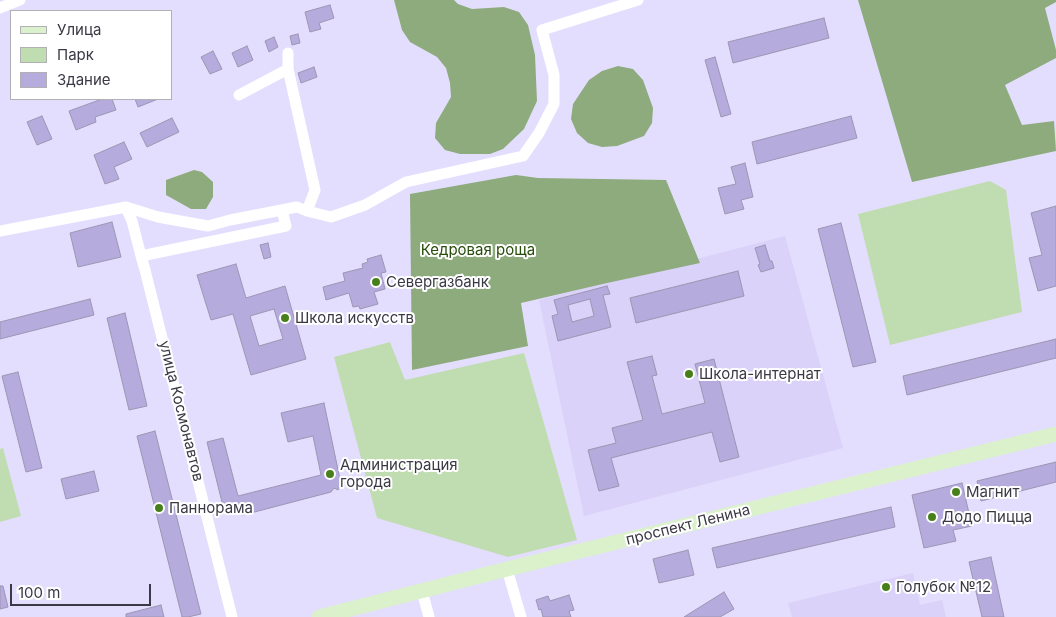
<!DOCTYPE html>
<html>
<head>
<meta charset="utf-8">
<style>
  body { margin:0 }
  #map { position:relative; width:1056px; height:617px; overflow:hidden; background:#e4defe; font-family:Inter,sans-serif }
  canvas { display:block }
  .legend { position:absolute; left:10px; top:10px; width:162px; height:90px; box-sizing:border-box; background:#fff; border:1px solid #b1b0b5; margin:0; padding:6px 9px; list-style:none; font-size:15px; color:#3b3945 }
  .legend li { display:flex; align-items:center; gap:10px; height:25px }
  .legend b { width:25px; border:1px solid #b1b0b5 }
  .scale { position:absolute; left:10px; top:584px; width:141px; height:22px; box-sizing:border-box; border:2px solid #3b3945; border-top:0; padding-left:6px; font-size:15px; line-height:18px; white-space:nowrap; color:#3b3945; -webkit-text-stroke:4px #fff; paint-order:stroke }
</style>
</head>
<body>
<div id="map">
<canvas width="1056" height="617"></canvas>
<ul class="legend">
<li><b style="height:6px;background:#daf1cb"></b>Улица</li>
<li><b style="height:14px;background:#c0dcb1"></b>Парк</li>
<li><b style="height:14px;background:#b6abdd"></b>Здание</li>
</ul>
<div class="scale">100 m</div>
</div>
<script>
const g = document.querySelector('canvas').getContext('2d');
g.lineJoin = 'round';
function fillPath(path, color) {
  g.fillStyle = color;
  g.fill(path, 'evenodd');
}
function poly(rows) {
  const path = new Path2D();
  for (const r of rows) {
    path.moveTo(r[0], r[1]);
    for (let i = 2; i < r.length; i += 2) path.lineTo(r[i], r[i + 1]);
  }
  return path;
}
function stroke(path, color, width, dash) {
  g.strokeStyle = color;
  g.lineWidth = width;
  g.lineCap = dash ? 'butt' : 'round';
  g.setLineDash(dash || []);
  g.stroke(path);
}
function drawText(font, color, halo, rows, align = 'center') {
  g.font = font + ' Inter,sans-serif';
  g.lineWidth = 4;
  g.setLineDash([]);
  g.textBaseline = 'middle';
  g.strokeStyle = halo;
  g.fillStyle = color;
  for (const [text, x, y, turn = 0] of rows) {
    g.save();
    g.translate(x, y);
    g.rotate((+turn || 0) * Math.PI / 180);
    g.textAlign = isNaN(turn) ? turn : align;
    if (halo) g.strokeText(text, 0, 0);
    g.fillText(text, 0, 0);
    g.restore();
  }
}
fillPath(poly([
  [785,236,843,448,584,516,539,300],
  [913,573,920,605,942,600,946,617,792,617,788,603]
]), '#dad2f8');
fillPath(poly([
  [990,181,1006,190,1022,312,890,345,858,214],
  [390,342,405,380,524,353,577,540,508,557,377,518,334,357],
  [3,448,21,516,0,522,0,449]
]), '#c0dcb1');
fillPath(poly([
  [394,0,454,0,458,4,472,9,504,7,519,12,528,25,535,55,537,101,524,129,503,149,490,154,460,154,445,150,435,138,436,123,451,97,450,83,446,68,437,57,410,42,402,30],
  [858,0,1056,0,1056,2,1045,8,1056,50,1056,58,1005,85,1022,125,1054,121,1056,151,912,182],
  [618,66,633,69,643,80,653,108,652,123,644,136,617,146,602,147,588,143,577,133,571,119,573,104,589,80,602,71],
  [194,170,202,172,213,182,213,197,206,209,191,209,166,195,166,180],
  [516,175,538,178,666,180,700,263,607,283,521,303,528,346,412,370,410,194]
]), '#8dab7d');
const building = poly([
  [330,5,334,18,319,23,321,29,310,32,305,12,330,5],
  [824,18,829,38,733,63,728,42,824,18],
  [298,34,300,43,292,45,290,36,298,34],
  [274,37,278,47,269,52,265,41,274,37],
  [247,46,253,60,238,67,232,53,247,46],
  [213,51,222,69,210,74,201,57,213,51],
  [715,57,731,114,721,117,705,60,715,57],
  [314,67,317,77,301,83,298,73,314,67],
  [102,99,112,99,116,110,95,117,96,122,76,130,69,111,102,99],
  [135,99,158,99,138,107,135,99],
  [42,116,52,139,37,145,27,122,42,116],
  [851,116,857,138,757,164,752,142,851,116],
  [172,118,179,132,147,147,140,133,172,118],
  [124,142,132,159,114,167,119,179,105,184,94,155,124,142],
  [745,163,753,197,741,200,744,209,725,214,718,188,736,184,731,167,745,163],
  [1056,206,1056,286,1038,291,1029,258,1042,255,1031,213,1056,206],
  [112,222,121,257,78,267,70,233,112,222],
  [841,223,876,362,853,367,818,229,841,223],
  [268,243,271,257,264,259,260,245,268,243],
  [765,245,770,261,772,261,774,268,761,272,758,265,760,264,755,248,765,245],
  [381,255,386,272,381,273,385,289,374,292,378,304,360,309,359,306,353,307,349,293,326,300,323,287,345,281,343,273,363,268,362,264,368,262,367,259,381,255],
  [236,264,246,298,285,286,306,359,251,375,233,314,211,320,197,275,236,264],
  [274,309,283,339,259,346,250,316,274,309],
  [738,271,744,296,636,323,630,298,738,271],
  [607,286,610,294,603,295,611,327,558,341,552,316,558,314,554,300,607,286],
  [590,299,594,316,572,322,568,305,590,299],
  [90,299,94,315,0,339,0,322,90,299],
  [125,313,147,406,129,410,107,318,125,313],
  [1056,339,1056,358,907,395,903,376,1056,339],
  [652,356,657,375,652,376,662,414,705,403,695,364,714,359,739,457,720,462,712,432,611,458,619,486,599,491,588,450,616,443,612,428,643,420,627,362,652,356],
  [18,372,42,468,26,472,2,376,18,372],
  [324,403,341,484,338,490,334,488,331,492,243,515,235,510,233,514,225,510,228,506,222,502,207,442,223,438,238,496,321,475,313,436,288,442,281,413,324,403],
  [155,431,201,614,188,617,182,617,137,436,155,431],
  [1056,462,1056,482,981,501,977,481,1056,462],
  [94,471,99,491,66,499,61,479,94,471],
  [962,483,972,526,953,530,956,541,924,548,912,495,962,483],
  [891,507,895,527,717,568,712,548,891,507],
  [688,550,694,575,659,583,653,559,688,550],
  [991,557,1004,617,982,617,969,562,991,557],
  [0,586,3,586,8,607,0,609,0,586],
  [724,592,734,609,720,617,684,617,724,592],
  [569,595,574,610,569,611,571,617,543,617,541,609,539,610,536,600,548,596,550,601,569,595],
  [161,605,164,617,126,617,126,614,161,605]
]);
fillPath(building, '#b6abdd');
stroke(building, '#9c96b3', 1);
stroke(poly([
  [0,8,20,0],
  [288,69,315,190,307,211],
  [239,95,288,69,288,53],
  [126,207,132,221,141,256,145,270,232,617],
  [0,231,126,207,158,217,208,226,230,220,297,207,307,211,331,217,365,205,406,182,523,156,539,133,554,104,554,75,542,30,638,0],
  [141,256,286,226,282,210],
  [507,569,521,617],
  [422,591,429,617]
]), '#fff', 11);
stroke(poly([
  [319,617,507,569,1056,434]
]), '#daf1cb', 15);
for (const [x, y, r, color] of [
  [376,282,5,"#47801a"],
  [285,318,5,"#47801a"],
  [689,374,5,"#47801a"],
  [330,474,5,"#47801a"],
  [956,492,5,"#47801a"],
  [159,508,5,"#47801a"],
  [932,517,5,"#47801a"],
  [886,587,5,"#47801a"]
]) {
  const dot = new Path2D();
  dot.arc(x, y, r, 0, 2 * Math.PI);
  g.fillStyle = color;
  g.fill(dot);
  stroke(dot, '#fff', 2);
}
drawText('15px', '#284d0a', '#fff', [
  ["Кедровая роща",478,250]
]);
drawText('15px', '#3b3945', '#fff', [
  ["Севергазбанк",386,282],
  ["Школа искусcтв",295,318],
  ["Школа-интернат",699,374],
  ["Администрация",340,465],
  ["города",340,482],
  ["Магнит",966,492],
  ["Паннорама",169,508],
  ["Додо Пицца",942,517],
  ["Голубок №12",896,587]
], 'left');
drawText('15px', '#3b3945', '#fff', [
  ["улица Космонавтов",181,411,76],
  ["проспект Ленина",688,525,-14]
]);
</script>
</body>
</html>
